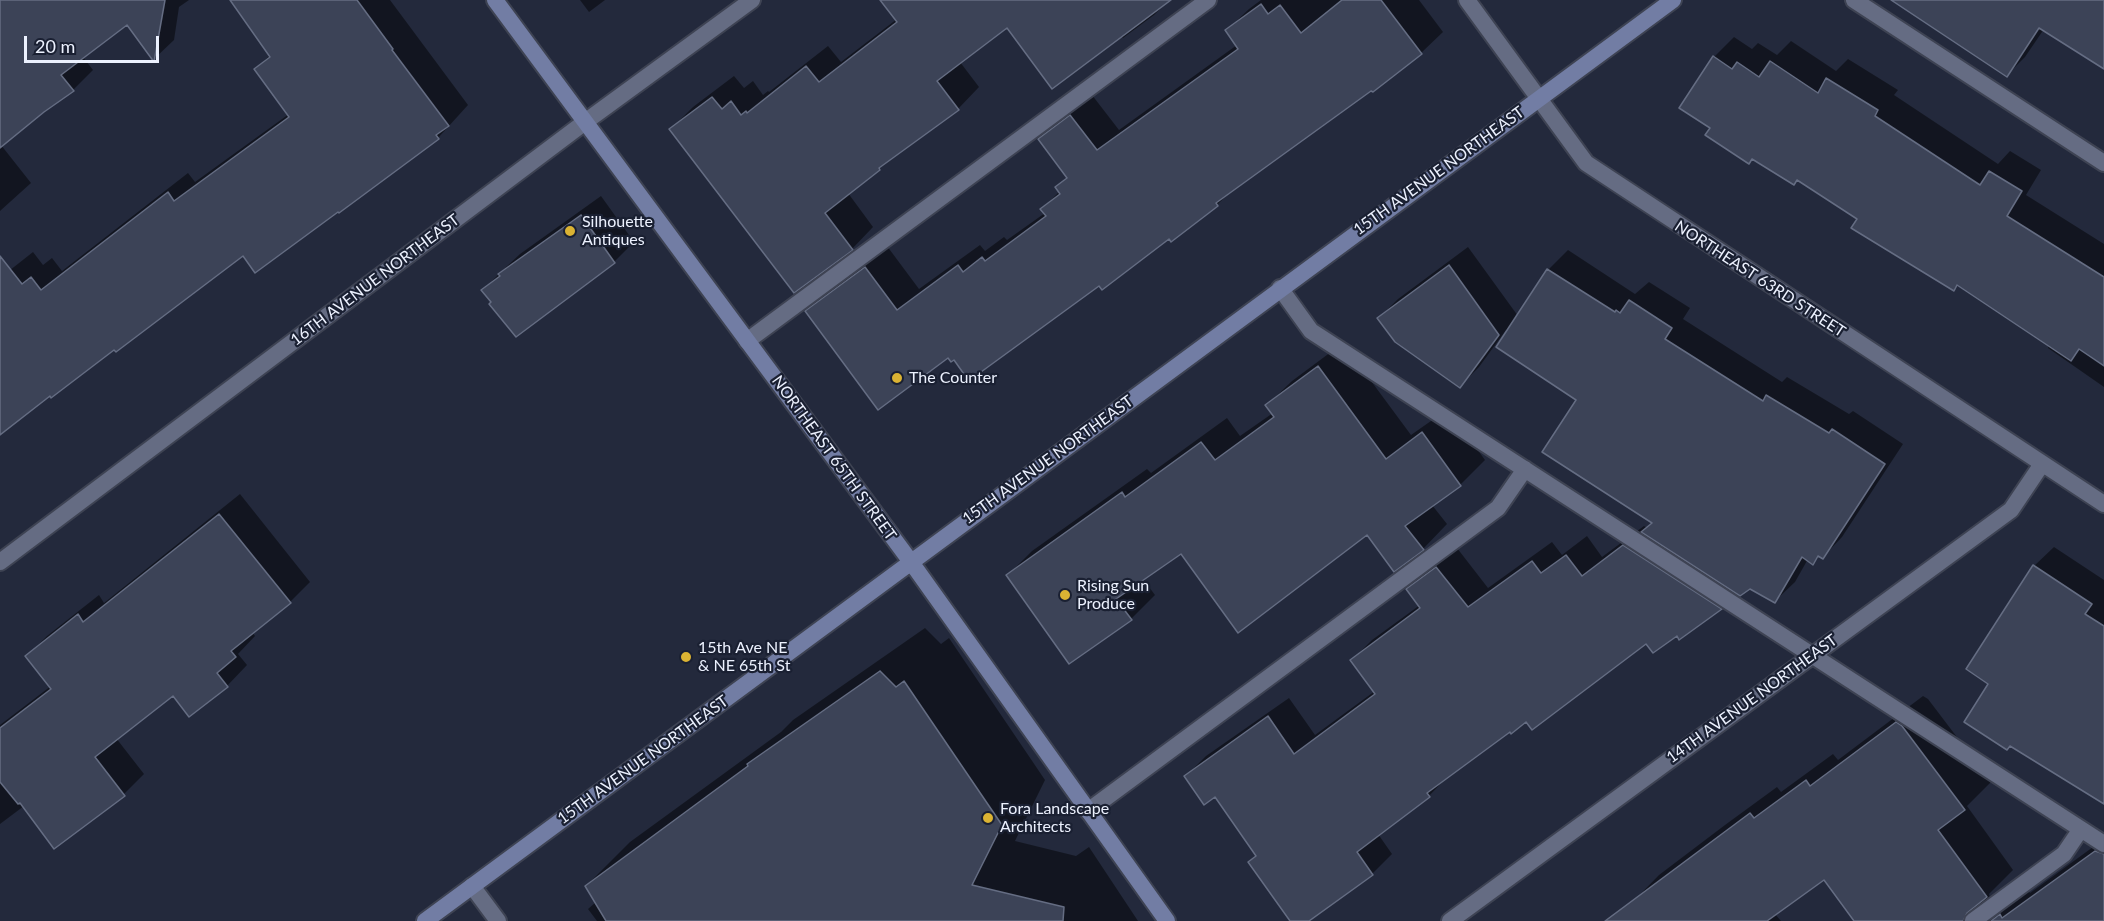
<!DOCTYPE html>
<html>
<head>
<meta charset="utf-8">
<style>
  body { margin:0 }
  #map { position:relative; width:2104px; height:921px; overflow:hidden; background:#23293c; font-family:Lato,sans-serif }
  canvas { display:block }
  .scale { position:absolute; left:24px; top:36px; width:135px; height:27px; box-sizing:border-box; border:3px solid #ecf1fe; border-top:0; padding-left:8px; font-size:18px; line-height:21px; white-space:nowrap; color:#ecf1fe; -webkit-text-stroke:4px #1a2032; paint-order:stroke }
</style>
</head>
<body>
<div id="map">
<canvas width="2104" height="921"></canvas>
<div class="scale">20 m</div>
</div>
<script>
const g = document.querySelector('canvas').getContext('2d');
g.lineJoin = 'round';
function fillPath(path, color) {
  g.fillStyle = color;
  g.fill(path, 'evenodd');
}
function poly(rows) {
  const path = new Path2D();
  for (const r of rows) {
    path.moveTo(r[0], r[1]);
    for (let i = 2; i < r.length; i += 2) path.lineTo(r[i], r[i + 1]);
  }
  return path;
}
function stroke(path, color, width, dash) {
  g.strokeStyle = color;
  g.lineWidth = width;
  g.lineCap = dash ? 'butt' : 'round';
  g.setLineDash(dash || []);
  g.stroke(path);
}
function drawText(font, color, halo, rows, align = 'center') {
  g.font = font + ' Lato,sans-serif';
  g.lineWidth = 4.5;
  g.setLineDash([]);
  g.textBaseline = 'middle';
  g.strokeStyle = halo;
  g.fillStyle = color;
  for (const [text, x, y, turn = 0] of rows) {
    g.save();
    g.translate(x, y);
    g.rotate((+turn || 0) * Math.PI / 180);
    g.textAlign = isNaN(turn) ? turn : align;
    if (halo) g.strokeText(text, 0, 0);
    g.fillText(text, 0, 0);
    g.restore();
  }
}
fillPath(poly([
  [0,0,189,0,179,7,174,40,154,59,128,23,83,57,93,70,73,90,43,111,1,145,31,183,0,211],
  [232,0,390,0,468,105,438,138,244,254,50,394,0,433,0,278,33,252,43,265,52,258,62,271,188,173,195,182,289,114,256,69,270,55],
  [580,0,605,0,589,12],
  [899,0,1169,0,1154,15,1123,38,1121,36,1008,26,960,62,979,87,958,109,891,157,879,169,848,193,873,227,852,249,671,129,693,107,734,76,744,88,753,81,763,95,768,91,769,92,828,46,841,62,897,19],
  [1261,0,1419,0,1443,32,1421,53,1235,187,1217,205,1099,284,954,358,807,311,828,290,887,246,919,289,980,245,985,251,1004,237,1007,240,1045,213,1042,209,1060,191,1057,187,1068,176,1040,139,1061,118,1092,95,1119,130,1237,45,1227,30,1249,9],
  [1899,0,2104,0,2104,67,2044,29,2025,57,2007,75],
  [1734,37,1752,49,1758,43,1777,55,1791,41,1836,71,1848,59,1898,90,1894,95,1998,164,2010,151,2041,170,2026,195,2104,244,2104,387,2048,348,2049,345,1958,284,1953,289,1859,218,1712,127,1714,57],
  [601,196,634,242,614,262,493,302,483,290,503,270,520,254],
  [1468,247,1518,316,1548,270,1568,250,1635,294,1649,282,1690,308,1683,319,1782,382,1787,377,1849,414,1853,411,1903,444,1842,537,1823,557,1820,555,1813,563,1808,559,1795,582,1775,601,1750,587,1737,592,1721,608,1680,638,1677,634,1647,642,1510,730,1448,776,1429,796,1378,834,1392,854,1372,874,1307,921,1291,921,1250,862,1257,855,1216,795,1186,776,1206,756,1289,698,1315,735,1375,691,1352,660,1372,640,1420,605,1408,589,1428,569,1457,548,1488,588,1552,542,1562,555,1587,536,1602,557,1644,526,1647,528,1653,522,1578,399,1508,331,1506,330,1479,367,1460,386,1379,318,1398,299],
  [1343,343,1411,435,1448,409,1485,460,1460,485,1432,505,1447,524,1423,549,1367,533,1181,552,1143,579,1155,595,1131,619,1008,575,1032,551,1147,469,1151,473,1227,418,1240,436,1273,413,1267,405,1292,381],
  [240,494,310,582,290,602,252,632,255,636,238,654,247,665,227,686,173,693,116,738,144,774,124,794,24,806,0,824,0,725,51,686,27,656,47,636,99,595,104,603],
  [2054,547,2104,580,2104,802,1990,684,2034,566],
  [925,628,941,644,949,638,1045,780,1015,841,1076,856,1089,847,1138,921,597,921,588,909,596,902,586,886,630,842,781,732,793,720],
  [1923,696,1928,699,1991,782,1967,806,2013,870,1989,894,1991,901,2027,889,2030,893,2104,839,2104,921,1856,921,1824,878,1775,914,1781,921,1614,921,1659,875,1725,825,1777,787,1781,792,1833,754,1838,760]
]), '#0007');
const building = poly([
  [0,0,165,0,154,62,127,25,61,75,74,91,44,112,0,148,0,0],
  [230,0,357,0,393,49,392,50,449,126,436,135,439,139,339,213,338,212,255,273,243,256,116,352,114,350,51,398,50,396,0,435,0,256,22,284,31,277,41,290,168,192,174,201,289,117,254,69,270,57,230,0],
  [880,0,1171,0,1052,89,1007,28,937,81,959,110,879,168,880,170,825,213,853,250,794,293,669,129,712,97,722,109,731,101,741,115,746,111,747,113,806,66,819,82,897,22,880,0],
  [1342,0,1381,0,1422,54,1373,92,1371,91,1216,203,1218,206,1171,242,1169,239,1102,290,1099,286,970,380,968,376,966,377,954,360,951,362,948,358,878,410,805,311,865,267,897,310,958,265,963,272,982,257,985,261,1046,216,1040,209,1060,194,1055,187,1067,178,1038,139,1070,115,1097,150,1238,49,1225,30,1261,4,1268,14,1280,5,1301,33,1342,0],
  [1891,0,2104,0,2104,69,2039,28,2007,77,1891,0],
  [1713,56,1732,69,1737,62,1759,77,1770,61,1818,93,1826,78,1878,110,1875,116,1980,185,1989,171,2022,191,2007,216,2104,277,2104,366,2079,349,2071,361,1957,285,1954,291,1851,228,1857,219,1797,180,1794,185,1752,159,1749,164,1705,135,1710,128,1679,108,1713,56],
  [581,215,615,263,516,337,489,304,491,302,481,290,500,276,498,274,581,215],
  [1449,265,1499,335,1460,388,1395,342,1377,318,1449,265],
  [1547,269,1615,312,1616,310,1620,313,1629,300,1672,328,1665,339,1763,401,1766,395,1829,433,1832,429,1885,464,1823,559,1818,556,1813,565,1802,557,1775,603,1750,589,1740,596,1641,532,1652,523,1542,452,1576,400,1496,347,1547,269],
  [1318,366,1386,459,1422,432,1461,486,1405,526,1424,550,1394,572,1367,535,1238,633,1181,554,1116,599,1132,620,1069,664,1006,575,1122,492,1125,497,1201,442,1215,460,1274,417,1265,405,1318,366],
  [219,514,291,603,231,651,236,657,217,673,228,687,189,717,173,696,95,757,125,796,54,849,20,803,18,804,0,782,0,728,51,689,25,656,78,614,83,622,219,514],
  [1623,545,1722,609,1679,640,1677,636,1653,653,1646,644,1532,730,1526,722,1511,734,1510,732,1427,793,1430,797,1357,852,1373,875,1309,921,1290,921,1248,862,1256,856,1215,797,1204,805,1184,776,1268,716,1294,754,1375,694,1350,660,1420,608,1406,589,1436,567,1468,607,1532,561,1541,573,1566,555,1582,576,1623,545],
  [2033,565,2092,604,2085,614,2104,626,2104,804,2010,746,2007,750,1964,722,1988,684,1966,669,2033,565],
  [880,671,896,687,904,681,1002,825,972,885,1064,907,1063,921,606,921,585,886,748,766,747,764,880,671],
  [1896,722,1902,726,1965,810,1938,830,1987,897,1967,913,1963,921,1854,921,1824,880,1767,921,1605,921,1750,813,1754,818,1806,780,1810,786,1896,722],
  [2095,851,2104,854,2104,921,1991,921,2000,914,2002,918,2095,851]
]);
fillPath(building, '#3c4357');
stroke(building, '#656d83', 1.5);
const service = poly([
  [1854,0,2104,163],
  [1280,288,1311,331,2104,844],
  [747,341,1208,0],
  [1088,811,1498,508,1525,469],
  [1973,921,2064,854,2081,829]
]);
const minor = poly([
  [1467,0,1586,163,2104,504],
  [0,562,585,122,752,0],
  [472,886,498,921],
  [1450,921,2011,510,2042,464]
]);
const secondary = poly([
  [495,0,911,562,1167,921],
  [425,921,1673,0]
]);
stroke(service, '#3e4353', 20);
stroke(minor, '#3e4353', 20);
stroke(secondary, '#3e4353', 20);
stroke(service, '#656c83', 16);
stroke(minor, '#656c83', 16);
stroke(secondary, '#727da4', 16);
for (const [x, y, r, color] of [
  [570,231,6,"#dbb333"],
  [897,378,6,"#dbb333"],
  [1065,595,6,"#dbb333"],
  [686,657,6,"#dbb333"],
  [988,818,6,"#dbb333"]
]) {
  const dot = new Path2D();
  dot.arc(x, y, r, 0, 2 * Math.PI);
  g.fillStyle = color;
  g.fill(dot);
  stroke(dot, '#1a2032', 2);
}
drawText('16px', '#ecf1fe', '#1a2032', [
  ["15TH AVENUE NORTHEAST",1439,171,-36],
  ["NORTHEAST 63RD STREET",1760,279,33],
  ["16TH AVENUE NORTHEAST",375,280,-37],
  ["NORTHEAST 65TH STREET",834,458,54],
  ["15TH AVENUE NORTHEAST",1048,460,-36],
  ["14TH AVENUE NORTHEAST",1752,699,-36],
  ["15TH AVENUE NORTHEAST",643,760,-36]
]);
drawText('16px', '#ecf1fe', '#1a2032', [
  ["Silhouette",582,222],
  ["Antiques",582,240],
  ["The Counter",909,378],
  ["Rising Sun",1077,586],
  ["Produce",1077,604],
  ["15th Ave NE",698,648],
  ["& NE 65th St",698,666],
  ["Fora Landscape",1000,809],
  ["Architects",1000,827]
], 'left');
</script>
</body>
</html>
